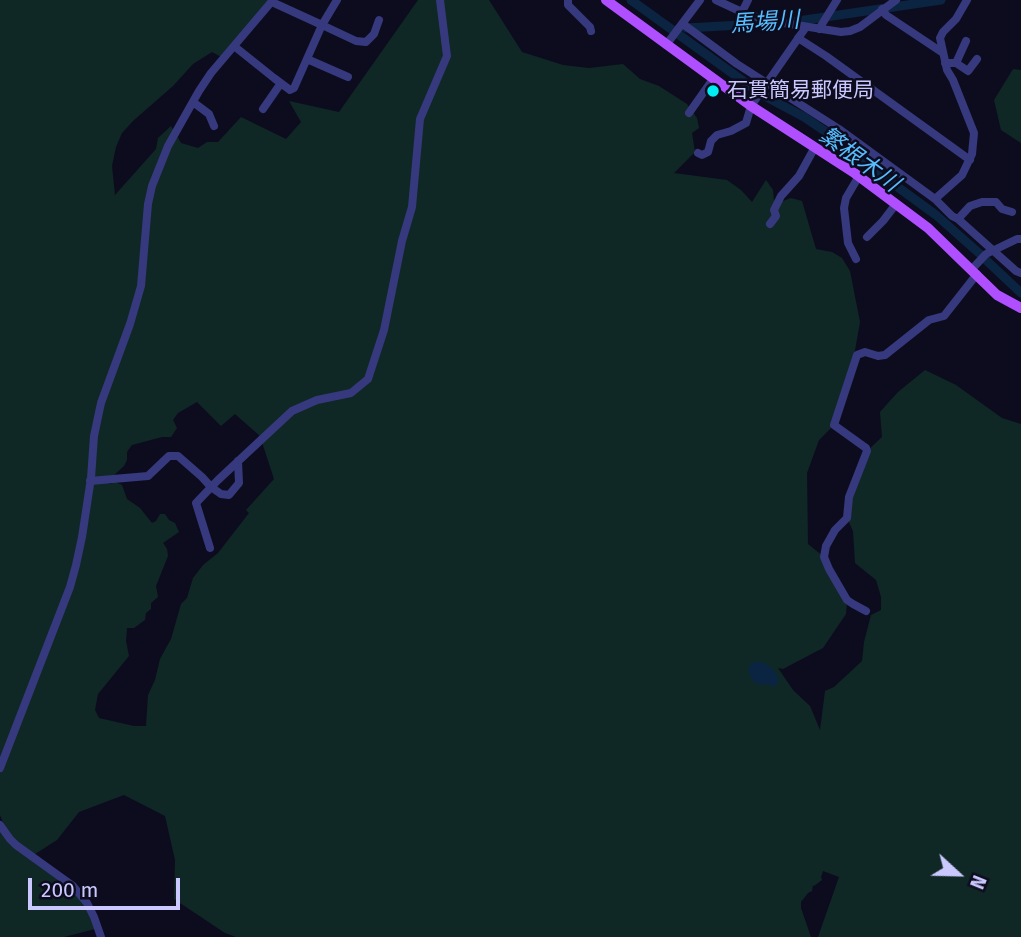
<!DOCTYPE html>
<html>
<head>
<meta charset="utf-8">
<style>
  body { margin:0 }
  #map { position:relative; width:1021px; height:937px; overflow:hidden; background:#0d0c1e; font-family:"Fira Sans",sans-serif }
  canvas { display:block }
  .north { position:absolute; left:923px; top:839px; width:70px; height:70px; -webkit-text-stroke:5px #0d0c1e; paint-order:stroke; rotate:112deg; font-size:19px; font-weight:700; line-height:28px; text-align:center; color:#cac8ff }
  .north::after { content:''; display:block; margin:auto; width:24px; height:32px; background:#cac8ff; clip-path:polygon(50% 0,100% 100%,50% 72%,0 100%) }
  .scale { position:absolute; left:28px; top:878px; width:152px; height:32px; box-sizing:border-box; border:4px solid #cac8ff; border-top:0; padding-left:9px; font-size:21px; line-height:24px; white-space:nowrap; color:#cac8ff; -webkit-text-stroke:5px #0d0c1e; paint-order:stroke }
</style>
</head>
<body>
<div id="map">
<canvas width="1021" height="937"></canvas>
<div class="north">N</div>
<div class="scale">200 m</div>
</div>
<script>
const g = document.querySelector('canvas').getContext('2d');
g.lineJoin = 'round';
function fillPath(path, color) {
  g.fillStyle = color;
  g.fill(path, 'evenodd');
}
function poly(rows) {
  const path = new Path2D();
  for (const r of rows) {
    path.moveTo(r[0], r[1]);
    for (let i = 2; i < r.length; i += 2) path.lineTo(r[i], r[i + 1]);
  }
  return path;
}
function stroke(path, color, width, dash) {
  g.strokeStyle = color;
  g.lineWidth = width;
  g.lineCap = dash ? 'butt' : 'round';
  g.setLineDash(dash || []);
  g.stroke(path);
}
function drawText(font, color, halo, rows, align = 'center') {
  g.font = font + ' "Fira Sans","Noto Sans JP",sans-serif';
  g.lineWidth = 5;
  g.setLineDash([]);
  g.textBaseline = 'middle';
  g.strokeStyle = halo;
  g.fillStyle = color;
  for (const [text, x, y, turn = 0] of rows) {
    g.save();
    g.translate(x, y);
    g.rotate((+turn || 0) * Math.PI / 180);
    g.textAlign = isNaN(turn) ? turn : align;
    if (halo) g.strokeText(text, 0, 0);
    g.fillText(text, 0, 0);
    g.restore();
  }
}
fillPath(poly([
  [0,0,273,0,223,58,212,52,193,64,173,86,134,120,122,133,116,147,112,166,115,195,156,149,158,138,171,126,181,143,198,148,207,142,218,142,241,117,286,139,301,122,289,101,339,112,418,0,489,0,522,52,563,65,589,68,623,64,640,79,659,86,687,104,697,118,699,128,692,133,695,152,674,173,727,180,741,190,752,202,766,180,773,190,774,201,783,201,791,198,802,201,816,249,832,252,842,258,850,271,860,322,851,373,834,425,819,440,807,473,808,544,824,557,847,601,846,614,823,648,783,669,778,668,793,690,810,706,820,730,825,691,834,687,862,661,864,642,871,615,881,610,881,597,876,580,855,563,853,531,847,518,849,497,867,451,882,437,880,412,898,392,925,370,956,385,1002,418,1021,424,1021,937,818,937,839,877,823,871,821,877,822,880,814,886,813,885,812,891,808,893,801,902,801,908,811,937,236,937,225,933,174,899,175,860,165,816,124,795,79,812,57,840,32,856,73,886,99,928,64,937,0,937,0,825,8,835,0,815],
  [197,402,221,426,235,414,260,436,274,479,246,510,249,513,218,553,203,565,193,578,187,598,181,604,171,639,160,659,155,680,148,695,146,726,134,726,99,718,95,710,98,694,129,656,126,641,127,628,134,628,145,620,146,613,151,609,151,603,158,597,156,586,168,556,167,549,163,543,179,532,175,523,169,520,165,514,160,514,156,521,152,523,140,508,127,499,122,485,115,482,111,484,108,483,113,476,124,466,127,460,127,452,132,445,162,437,171,437,177,428,173,420,178,413],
  [1013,69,1021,70,1021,143,1001,130,994,100]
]), '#0f2825');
fillPath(poly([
  [753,662,762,662,772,668,779,679,778,683,773,687,769,684,760,685,753,681,749,673,749,667]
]), '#0b2442');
stroke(poly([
  [631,0,761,94,804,117,850,148,899,188,936,215,980,254],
  [791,22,941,0],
  [686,28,777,23],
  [986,260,1021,293]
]), '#0b2442', 9);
stroke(poly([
  [337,0,322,25,356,41,366,42,374,34,379,20],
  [568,0,568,5,590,27,591,31],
  [716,0,744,13,771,21,841,32,850,31,860,27,896,0],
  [882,9,886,15,943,53],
  [742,12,748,0],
  [683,24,737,64,839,129,935,199,952,216,958,219,1016,271,1021,273],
  [819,29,837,0],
  [798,38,826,56,970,160],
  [666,45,700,0],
  [234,46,274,78,290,90,294,88,322,25,272,2],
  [307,59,348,77],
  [945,63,956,63,966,41],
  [956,63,968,71,977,59],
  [193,102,209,114,214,126],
  [263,109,281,83],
  [689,113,713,79],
  [698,153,702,155,708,152,711,141,717,135,731,131,746,123,751,106,806,27],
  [935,199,962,175,972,154,974,133,953,80,947,70,940,38,943,32,956,19,967,0],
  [958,219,970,206,982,202,996,202,1002,209,1012,212],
  [770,224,776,216,774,210,781,196,799,176,815,147],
  [867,237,883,221,896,204],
  [856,259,848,243,844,208,846,198,859,176],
  [972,269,986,254,1017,239,1021,239],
  [90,481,148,476,169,456,178,456,202,477,211,487,221,494,229,495,239,483,238,461],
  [210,548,196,503,218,480,292,411,317,400,351,393,368,379,384,330,402,241,412,207,420,119,447,56,440,0],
  [866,611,853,604,847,600,829,569,824,557,826,546,835,530,847,518,849,497,867,451,866,448,834,425,857,355,865,352,878,356,885,355,929,320,944,316,977,274],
  [0,768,70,587,76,565,82,537,91,478,94,436,101,403,130,324,141,286,148,204,152,186,168,146,199,91,211,73,273,0],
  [0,825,10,839,16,845,73,886,87,903,94,917,101,937]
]), '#36397d', 8);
stroke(poly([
  [606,0,751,106,853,172,928,228,997,295,1021,308]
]), '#b04fff', 10);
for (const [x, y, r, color] of [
  [713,91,7,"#00edf3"]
]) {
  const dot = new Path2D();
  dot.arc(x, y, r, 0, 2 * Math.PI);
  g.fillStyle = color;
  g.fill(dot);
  stroke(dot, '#0d0c1e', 2.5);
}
drawText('21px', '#cac8ff', '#0d0c1e', [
  ["石貫簡易郵便局",727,91]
], 'left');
drawText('italic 23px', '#56beff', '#0d0c1e', [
  ["馬場川",765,23,-4],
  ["繁根木川",859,160,36]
]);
</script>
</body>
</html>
